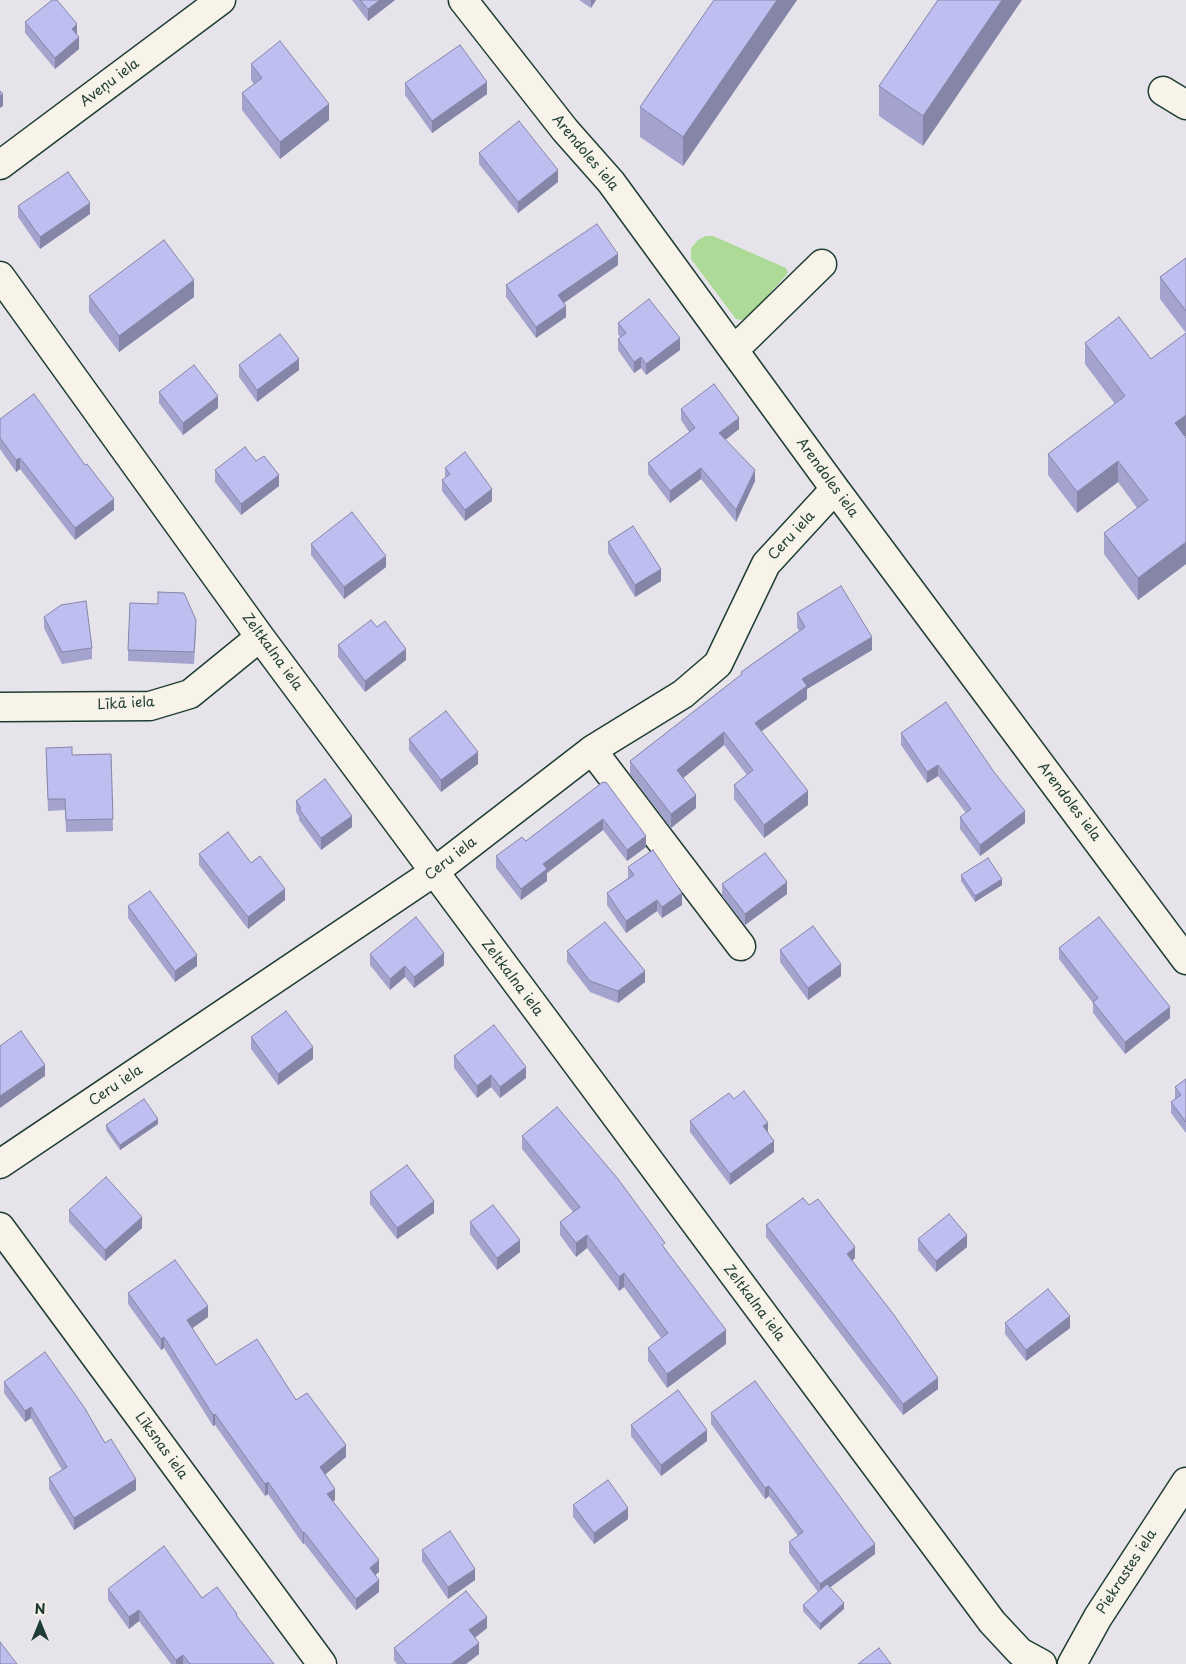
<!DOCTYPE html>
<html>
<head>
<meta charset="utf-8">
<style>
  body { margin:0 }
  #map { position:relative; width:1186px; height:1664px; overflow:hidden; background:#e6e3ea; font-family:"Playpen Sans",sans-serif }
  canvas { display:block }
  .north { position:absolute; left:15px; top:1599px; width:50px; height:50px; -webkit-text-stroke:4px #f7f3e8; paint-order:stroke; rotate:0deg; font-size:14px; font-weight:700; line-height:20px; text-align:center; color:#1f3d34 }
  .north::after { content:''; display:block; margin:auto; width:18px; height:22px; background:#1f3d34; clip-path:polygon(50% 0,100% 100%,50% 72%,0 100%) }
</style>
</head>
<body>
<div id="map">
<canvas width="1186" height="1664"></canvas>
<div class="north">N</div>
</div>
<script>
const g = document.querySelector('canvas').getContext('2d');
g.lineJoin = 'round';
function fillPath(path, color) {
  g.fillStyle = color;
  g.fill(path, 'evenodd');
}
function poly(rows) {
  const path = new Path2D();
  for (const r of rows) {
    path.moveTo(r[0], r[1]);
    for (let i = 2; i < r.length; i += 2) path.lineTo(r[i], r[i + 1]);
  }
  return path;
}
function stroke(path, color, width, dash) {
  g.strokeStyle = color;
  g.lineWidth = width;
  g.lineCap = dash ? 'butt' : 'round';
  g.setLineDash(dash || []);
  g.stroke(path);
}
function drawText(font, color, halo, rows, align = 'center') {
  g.font = font + ' "Playpen Sans",sans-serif';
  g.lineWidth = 4;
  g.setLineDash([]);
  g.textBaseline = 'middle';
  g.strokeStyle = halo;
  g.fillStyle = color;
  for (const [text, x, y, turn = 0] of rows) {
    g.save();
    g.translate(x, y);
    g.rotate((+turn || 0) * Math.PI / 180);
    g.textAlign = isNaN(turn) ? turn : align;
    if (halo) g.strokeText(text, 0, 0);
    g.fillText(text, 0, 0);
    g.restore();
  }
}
fillPath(poly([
  [706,236,713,236,786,268,788,273,747,319,741,320,736,319,691,259,691,248,698,240]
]), '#aeda98');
const minor = poly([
  [463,0,565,130,611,182,835,489,1186,960],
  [1163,91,1186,105],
  [0,165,221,0],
  [0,276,260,637,992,1622,1020,1652,1042,1664],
  [734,350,822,264],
  [0,707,150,706,190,694,260,637],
  [592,750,741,946],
  [0,1164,434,872,592,750,683,694,718,664,766,564,835,489],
  [0,1227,322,1664],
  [1072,1664,1098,1617,1186,1482]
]);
stroke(minor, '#1f3d34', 31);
stroke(minor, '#f7f3e8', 28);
fillPath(poly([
  [352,0,395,0,368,21],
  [579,0,596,0,591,8],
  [714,0,797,0,683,166,640,137,640,107],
  [938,0,923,146,879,116,879,86],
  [25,22,77,36,79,49,55,69,25,33],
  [251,64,329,120,280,159,242,110,242,93,254,84,251,80],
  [405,83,487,94,432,133,405,95],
  [479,153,558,182,518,213,479,164],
  [18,206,90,214,40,249,18,217],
  [1186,258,1186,333,1160,299,1160,277],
  [618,265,564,303,566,317,536,338,506,297,506,285],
  [89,296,194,297,119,352,89,312],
  [618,323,680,350,646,375,641,368,634,373,618,350,618,339,620,337,618,334],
  [1085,343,1186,438,1186,564,1138,600,1104,554,1104,533,1137,508,1118,482,1077,513,1048,475,1048,454,1115,404,1085,364],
  [239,365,299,370,257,402,239,377],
  [159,392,218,408,183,435,159,403],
  [681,409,739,429,725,440,755,481,736,522,701,479,670,503,648,474,648,463,689,432,681,420],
  [0,419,114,510,75,540,20,469,16,472,0,449],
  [256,461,279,486,241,515,215,482,215,470],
  [445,468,492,501,465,521,442,491,442,480,445,478],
  [608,542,661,581,635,597,608,553],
  [311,544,386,567,344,599,311,555],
  [797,613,872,650,807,689,807,699,761,731,808,805,764,838,734,799,734,785,747,775,724,745,683,778,696,808,671,828,630,774,630,761,741,675,741,672,799,631,797,627],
  [44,617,92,648,92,659,62,664,44,628],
  [377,627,406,660,365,692,338,657,338,645],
  [196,631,194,664,128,661,128,650],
  [901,733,1025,823,980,856,960,829,960,817,966,813,938,776,927,783,901,745],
  [409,739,478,764,441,792,409,750],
  [46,748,72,755,111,754,113,831,66,832,65,810,48,811],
  [603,782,646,847,627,861,603,830,547,873,547,881,521,900,496,868,496,856,526,841],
  [296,801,352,827,321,850,299,820,299,817,296,812],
  [199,854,251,863,285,900,248,929,199,865],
  [628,867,682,905,662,918,657,911,626,933,607,905,607,893,628,878],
  [961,875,1002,885,975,902,961,881],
  [722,884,787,894,745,925,722,896],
  [128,906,197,966,175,982,128,918],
  [1059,948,1170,1018,1125,1054,1093,1013,1093,1003,1059,959],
  [780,950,841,976,808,1000,780,962],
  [567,951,645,982,618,1003,590,992,567,962],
  [370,954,444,965,414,988,405,977,390,990,370,965],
  [251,1037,313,1059,278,1085,251,1049],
  [454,1056,526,1078,500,1098,491,1087,477,1098,454,1068],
  [1186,1079,1186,1133,1171,1113,1171,1102,1175,1099,1175,1087],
  [734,1099,768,1132,774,1152,730,1185,690,1132,690,1121],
  [158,1124,120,1150,106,1130,106,1125],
  [522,1136,665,1248,726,1344,667,1388,648,1361,648,1348,661,1338,624,1287,619,1291,587,1248,576,1257,560,1235,560,1222,573,1212,522,1149],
  [370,1192,434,1213,397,1239,370,1204],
  [69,1210,142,1228,105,1261,69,1222],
  [470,1222,520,1252,497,1270,470,1234],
  [766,1225,855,1258,852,1261,938,1389,903,1415,766,1237],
  [918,1239,967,1247,936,1272,918,1250],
  [128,1293,208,1317,192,1328,216,1365,296,1400,346,1457,325,1474,335,1500,333,1501,379,1572,375,1575,379,1592,356,1610,304,1543,303,1544,268,1494,265,1496,215,1425,213,1426,164,1348,161,1350,128,1304],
  [1005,1323,1070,1328,1026,1361,1005,1334],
  [4,1382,105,1443,136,1490,74,1530,49,1489,49,1478,62,1470,31,1418,25,1422,4,1393],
  [711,1413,875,1554,830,1587,844,1609,820,1630,803,1611,803,1605,818,1592,789,1553,789,1542,798,1536,769,1496,765,1499,711,1424],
  [631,1425,707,1441,661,1476,631,1436],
  [573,1505,628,1519,594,1544,573,1517],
  [422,1550,475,1580,448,1599,422,1561],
  [108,1589,202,1598,237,1617,274,1664,171,1664,139,1621,129,1629,108,1600],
  [487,1628,475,1638,479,1654,466,1664,397,1664,394,1660,394,1648]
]), '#a3a3ce');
fillPath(poly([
  [380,0,395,0,368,21,368,9],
  [591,0,596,0,591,8],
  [777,0,797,0,683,166,683,137],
  [1002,0,1022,0,923,146,923,116],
  [77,24,77,36,72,29],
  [79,37,79,49,55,69,55,58],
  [487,82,487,94,432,133,432,121],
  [3,94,3,106,0,108,0,96],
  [329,104,329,120,280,159,280,142],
  [558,170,558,182,518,213,518,202],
  [90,203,90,214,40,249,40,237],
  [618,254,618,265,558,307,558,295],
  [194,280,194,297,119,352,119,336],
  [566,306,566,317,536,338,536,327],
  [680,338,680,350,646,375,646,364],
  [641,357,641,368,634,373,634,362],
  [299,359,299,370,257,402,257,390],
  [218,396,218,408,183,435,183,423],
  [1186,415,1186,436,1175,445,1175,423],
  [739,418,739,429,719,445,719,433],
  [20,458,20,469,16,472,16,460],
  [1118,461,1118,482,1077,513,1077,492],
  [701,468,701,479,670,503,670,491],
  [755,470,755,481,736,522,736,510],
  [279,475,279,486,241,515,241,504],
  [492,489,492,501,465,521,465,510],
  [114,499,114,510,75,540,75,528],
  [1186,542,1186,564,1138,600,1138,578],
  [386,556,386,567,344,599,344,587],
  [661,569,661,581,635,597,635,585],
  [872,637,872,650,807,689,807,699,755,736,755,723,802,679],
  [406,649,406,660,365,692,365,681],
  [724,732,724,745,677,783,677,770],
  [478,752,478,764,441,792,441,780],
  [938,765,938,776,927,783,927,772],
  [808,791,808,805,764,838,764,825],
  [696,795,696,808,671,828,671,814],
  [1025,811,1025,823,980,856,980,845],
  [352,816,352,827,321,850,321,838],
  [603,819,603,830,547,873,547,881,521,900,521,889,543,864],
  [646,836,646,847,627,861,627,850],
  [1002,879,1002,885,975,902,975,896],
  [787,882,787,894,745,925,745,914],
  [285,889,285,900,248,929,248,917],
  [682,893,682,905,662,918,662,907],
  [657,900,657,911,626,933,626,921],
  [444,953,444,965,414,988,414,977],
  [197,955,197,966,175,982,175,971],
  [841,964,841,976,808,1000,808,988],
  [405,966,405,977,390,990,390,979],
  [645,971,645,982,618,1003,618,991],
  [1170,1007,1170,1018,1125,1054,1125,1042],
  [313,1047,313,1059,278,1085,278,1074],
  [45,1065,45,1076,0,1108,0,1096],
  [526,1067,526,1078,500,1098,500,1087],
  [491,1075,491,1087,477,1098,477,1086],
  [158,1119,158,1124,120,1150,120,1145],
  [768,1123,768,1134,763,1126],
  [774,1141,774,1152,730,1185,730,1174],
  [434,1201,434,1213,397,1239,397,1228],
  [142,1217,142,1228,105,1261,105,1250],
  [587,1235,587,1248,576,1257,576,1243],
  [967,1235,967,1247,936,1272,936,1261],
  [520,1240,520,1252,497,1270,497,1258],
  [855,1247,855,1258,847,1265,847,1254],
  [624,1273,624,1287,619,1291,619,1277],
  [208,1306,208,1317,187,1332,187,1320],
  [1070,1316,1070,1328,1026,1361,1026,1350],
  [726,1330,726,1344,667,1388,667,1374],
  [164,1337,164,1348,161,1350,161,1339],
  [938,1378,938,1389,903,1415,903,1404],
  [31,1407,31,1418,25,1422,25,1411],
  [215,1414,215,1425,213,1426,213,1415],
  [707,1430,707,1441,661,1476,661,1465],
  [346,1445,346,1457,320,1479,320,1467],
  [136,1479,136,1490,74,1530,74,1518],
  [268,1482,268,1494,265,1496,265,1484],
  [769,1486,769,1496,765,1499,765,1488],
  [335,1489,335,1500,327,1505,327,1494],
  [628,1508,628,1519,594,1544,594,1533],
  [304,1532,304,1543,303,1544,303,1533],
  [875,1544,875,1554,820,1595,820,1584],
  [379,1560,379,1572,370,1579,370,1568],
  [475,1569,475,1580,448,1599,448,1587],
  [379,1580,379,1592,356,1610,356,1599],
  [844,1603,844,1609,820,1630,820,1624],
  [139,1610,139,1621,129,1629,129,1617],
  [487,1617,487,1628,469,1642,469,1630],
  [479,1643,479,1654,466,1664,451,1664],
  [183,1655,183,1664,176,1664,176,1660]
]), '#8585a8');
const building = poly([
  [52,0,57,0,77,24,72,29,79,37,55,58,25,22,52,0],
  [360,0,380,0,368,9,360,0],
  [714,0,777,0,683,137,640,107,714,0],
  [938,0,1002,0,923,116,879,86,938,0],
  [280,41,329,104,280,142,242,93,262,78,251,64,280,41],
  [460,45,487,82,432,121,405,83,460,45],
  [0,91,3,94,0,96,0,91],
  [519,121,558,170,518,202,479,153,519,121],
  [68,172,90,203,40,237,18,206,68,172],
  [597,224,618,254,558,295,566,306,536,327,506,285,597,224],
  [164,240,194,280,119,336,89,296,164,240],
  [1186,258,1186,311,1160,277,1186,258],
  [649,299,680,338,646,364,641,357,634,362,618,339,626,333,618,323,649,299],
  [1119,317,1151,359,1186,333,1186,415,1175,423,1186,438,1186,542,1138,578,1104,533,1148,500,1118,461,1077,492,1048,454,1125,396,1085,343,1119,317],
  [280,334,299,359,257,390,239,365,280,334],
  [194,365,218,396,183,423,159,392,194,365],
  [714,384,739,418,719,433,755,470,736,510,701,468,670,491,648,463,695,428,681,409,714,384],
  [34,394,85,465,87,464,114,499,75,528,20,458,16,460,0,438,0,419,34,394],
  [245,447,256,461,264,456,279,475,241,504,215,470,245,447],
  [465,452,492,489,465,510,442,480,450,474,445,468,465,452],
  [352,512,386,556,344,587,311,544,352,512],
  [633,526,661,569,635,585,608,542,633,526],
  [841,586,872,637,802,679,807,686,755,723,808,791,764,825,734,785,753,770,724,732,677,770,696,795,671,814,630,761,742,674,741,672,805,627,797,613,841,586],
  [158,592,184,593,196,620,194,652,128,650,130,603,158,604,158,592],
  [86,601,92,648,62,652,44,617,61,605,86,601],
  [371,620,377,627,385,621,406,649,365,681,338,645,371,620],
  [946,702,994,772,1025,811,980,845,960,817,971,809,938,765,927,772,901,733,946,702],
  [446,711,478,752,441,780,409,739,446,711],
  [72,747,72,755,111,754,113,819,66,820,65,799,48,799,46,748,72,747],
  [325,779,352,816,321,838,299,809,301,808,296,801,325,779],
  [603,782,604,783,606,782,646,836,627,850,603,819,543,864,547,869,521,889,496,856,522,837,526,841,603,782],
  [228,832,251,863,260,856,285,889,248,917,199,854,228,832],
  [653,850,682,893,662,907,657,900,626,921,607,893,634,875,628,867,653,850],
  [765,853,787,882,745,914,722,884,765,853],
  [988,858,1002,879,975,896,961,875,988,858],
  [150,891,197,955,175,971,128,906,150,891],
  [416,917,444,953,414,977,405,966,390,979,370,954,416,917],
  [1099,917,1170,1007,1125,1042,1093,1002,1098,998,1059,948,1099,917],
  [605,922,645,971,618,991,590,981,567,951,605,922],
  [813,926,841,964,808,988,780,950,813,926],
  [286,1011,313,1047,278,1074,251,1037,286,1011],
  [494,1025,526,1067,500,1087,491,1075,477,1086,454,1056,494,1025],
  [21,1031,45,1065,0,1096,0,1046,21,1031],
  [1186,1079,1186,1122,1171,1102,1181,1095,1175,1087,1186,1079],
  [744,1091,768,1123,763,1126,774,1141,730,1174,690,1121,729,1093,734,1099,744,1091],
  [144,1099,158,1119,120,1145,106,1125,144,1099],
  [557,1107,618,1179,665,1243,662,1245,726,1330,667,1374,648,1348,668,1333,624,1273,619,1277,587,1235,576,1243,560,1222,580,1207,522,1136,557,1107],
  [407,1165,434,1201,397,1228,370,1192,407,1165],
  [106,1177,142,1217,105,1250,69,1210,106,1177],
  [803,1198,809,1205,818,1199,855,1247,847,1254,894,1315,938,1378,903,1404,766,1225,803,1198],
  [493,1205,520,1240,497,1258,470,1222,493,1205],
  [949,1214,967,1235,936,1261,918,1239,949,1214],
  [175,1260,208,1306,187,1320,216,1365,257,1339,296,1400,307,1393,346,1445,320,1467,335,1489,327,1494,379,1560,370,1568,379,1580,356,1599,304,1532,303,1533,268,1482,265,1484,215,1414,213,1415,164,1337,161,1339,128,1293,175,1260],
  [1048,1289,1070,1316,1026,1350,1005,1323,1048,1289],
  [45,1352,84,1407,105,1443,111,1439,136,1479,74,1518,49,1478,67,1467,31,1407,25,1411,4,1382,45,1352],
  [755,1381,875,1544,820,1584,789,1542,803,1532,769,1486,765,1488,711,1413,755,1381],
  [678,1390,707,1430,661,1465,631,1425,678,1390],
  [608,1480,628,1508,594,1533,573,1505,608,1480],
  [450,1531,475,1569,448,1587,422,1550,450,1531],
  [164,1546,202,1598,217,1587,237,1614,236,1615,274,1664,190,1664,183,1655,176,1660,139,1610,129,1617,108,1589,164,1546],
  [827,1584,844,1603,820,1624,803,1605,827,1584],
  [466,1591,487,1617,469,1630,479,1643,451,1664,406,1664,394,1648,466,1591],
  [0,1642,17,1664,0,1664,0,1642],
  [879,1648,891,1664,858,1664,879,1648]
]);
fillPath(building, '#bebef0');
stroke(building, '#8585a8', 1);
drawText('14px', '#1f3d34', '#f7f3e8', [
  ["Aveņu iela",110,83,-37],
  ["Arendoles iela",585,153,50],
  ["Arendoles iela",827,478,54],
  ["Ceru iela",792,536,-47],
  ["Zeltkalna iela",272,652,54],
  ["Līkā iela",126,704,-3],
  ["Arendoles iela",1069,802,53],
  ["Ceru iela",451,859,-38],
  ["Zeltkalna iela",512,978,53],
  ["Ceru iela",116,1086,-34],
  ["Zeltkalna iela",754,1303,53],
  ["Līksnas iela",161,1446,54],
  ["Piekrastes iela",1127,1572,-57]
]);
</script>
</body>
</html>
